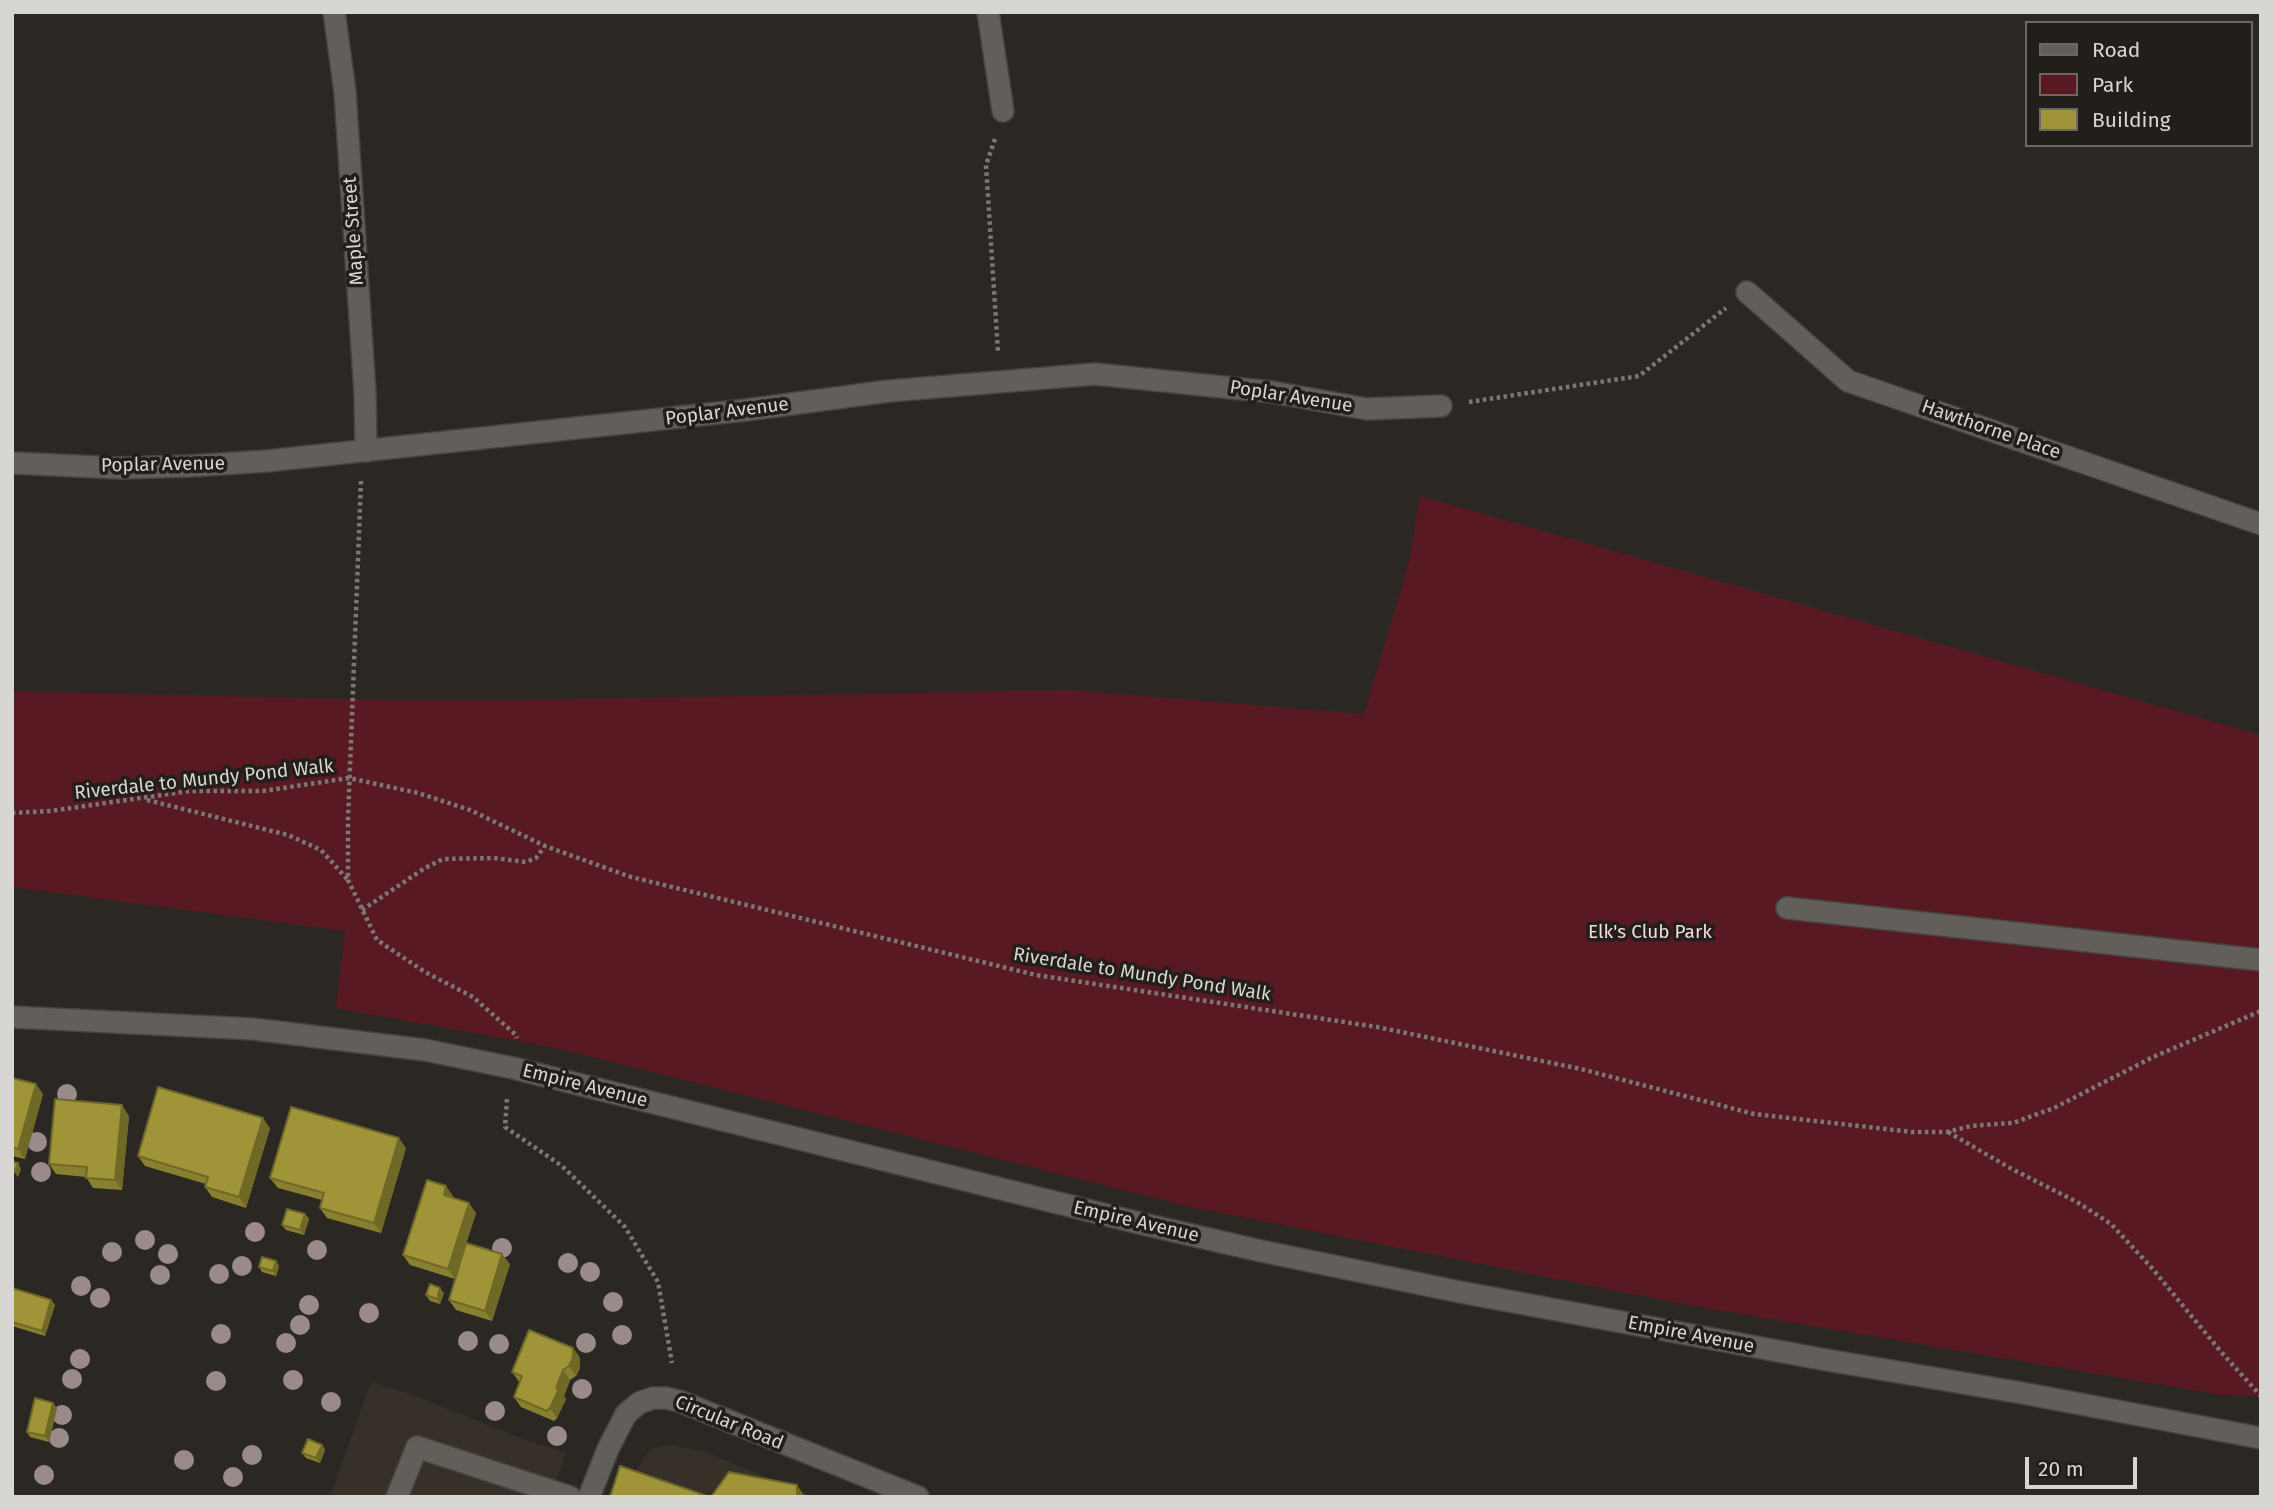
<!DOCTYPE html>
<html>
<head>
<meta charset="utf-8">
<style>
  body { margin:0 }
  #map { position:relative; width:2273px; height:1509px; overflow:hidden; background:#2b2824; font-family:"Fira Sans",sans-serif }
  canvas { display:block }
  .frame { position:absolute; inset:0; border:14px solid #d8d6d3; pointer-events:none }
  .legend { position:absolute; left:2025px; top:21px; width:228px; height:126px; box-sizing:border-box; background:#221e1a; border:2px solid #6b6864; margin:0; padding:9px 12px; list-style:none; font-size:21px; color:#d8d6d3 }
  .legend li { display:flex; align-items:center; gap:14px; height:35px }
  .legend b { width:35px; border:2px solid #6b6864 }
  .scale { position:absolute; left:2025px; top:1457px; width:112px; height:32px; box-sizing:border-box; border:4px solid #d8d6d3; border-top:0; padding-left:9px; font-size:21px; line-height:24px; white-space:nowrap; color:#d8d6d3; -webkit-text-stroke:5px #221e1a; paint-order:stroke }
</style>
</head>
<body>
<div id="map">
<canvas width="2273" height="1509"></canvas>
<div class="frame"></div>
<ul class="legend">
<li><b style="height:9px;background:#625e59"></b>Road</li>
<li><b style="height:19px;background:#591923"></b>Park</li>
<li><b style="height:19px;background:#9f9438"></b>Building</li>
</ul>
<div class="scale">20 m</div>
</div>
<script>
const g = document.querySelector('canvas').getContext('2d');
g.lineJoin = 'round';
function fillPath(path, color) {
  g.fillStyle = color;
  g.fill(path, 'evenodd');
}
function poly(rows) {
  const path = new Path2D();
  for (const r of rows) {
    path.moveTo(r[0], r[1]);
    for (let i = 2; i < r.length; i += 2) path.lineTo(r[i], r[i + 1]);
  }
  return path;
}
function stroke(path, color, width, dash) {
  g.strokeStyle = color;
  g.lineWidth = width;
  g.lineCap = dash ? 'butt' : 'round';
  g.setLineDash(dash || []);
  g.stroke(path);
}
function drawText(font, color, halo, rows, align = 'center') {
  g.font = font + ' "Fira Sans",sans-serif';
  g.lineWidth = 7;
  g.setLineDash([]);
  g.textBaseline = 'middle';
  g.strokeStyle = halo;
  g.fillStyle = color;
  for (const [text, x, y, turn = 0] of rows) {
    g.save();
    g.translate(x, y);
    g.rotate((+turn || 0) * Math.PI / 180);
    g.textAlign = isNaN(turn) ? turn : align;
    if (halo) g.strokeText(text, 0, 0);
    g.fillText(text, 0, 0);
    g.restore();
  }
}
fillPath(poly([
  [371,1382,405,1392,523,1439,566,1453,550,1497,330,1497],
  [670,1445,703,1451,815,1497,627,1497,635,1472,643,1459,653,1448]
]), '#373028');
fillPath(poly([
  [1420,496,2261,735,2261,1396,2222,1395,1694,1306,1191,1207,552,1047,336,1008,345,931,12,887,12,691,377,700,532,700,1069,690,1364,714,1410,558]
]), '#591923');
const minor = poly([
  [334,12,345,92,365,393,366,451],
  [988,12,1003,111],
  [1747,292,1848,381,2261,524],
  [12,463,119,468,190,466,267,461,746,410,889,391,1095,374,1272,392,1367,409,1441,406],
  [1787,908,2261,960],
  [12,1017,253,1029,425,1050,513,1068,1139,1223,1261,1251,1460,1292,1821,1359,2022,1393,2261,1438],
  [397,1497,417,1447,570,1497],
  [589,1497,608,1449,626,1414,639,1403,653,1398,666,1398,679,1401,918,1497]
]);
stroke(minor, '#474440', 24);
stroke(poly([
  [995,139,986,165,998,352],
  [1469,402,1639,376,1726,308],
  [361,481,348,819,348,880,377,940,425,972,473,997,516,1035,517,1038],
  [147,800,288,835,321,850,348,880],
  [12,813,51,811,189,791,263,791,349,778,418,793,470,810,545,846,631,877,1036,975,1377,1027,1581,1069,1754,1114,1912,1132,1947,1132,1971,1126,2013,1123,2054,1108,2153,1057,2261,1011],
  [362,910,425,868,443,859,494,858,526,862,536,858,545,846],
  [507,1099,505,1127,562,1166,625,1227,658,1282,672,1363],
  [1948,1132,2010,1168,2077,1202,2111,1224,2151,1267,2222,1353,2261,1396]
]), '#7a7874', 4.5, [3.5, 3.5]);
stroke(minor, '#625e59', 21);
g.fillStyle = '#9a8a89';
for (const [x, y] of [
  [67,1094],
  [37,1142],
  [41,1172],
  [255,1232],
  [145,1240],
  [502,1248],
  [317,1250],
  [112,1252],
  [168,1254],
  [568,1263],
  [242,1266],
  [590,1272],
  [219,1274],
  [160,1275],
  [81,1286],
  [100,1298],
  [613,1302],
  [309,1305],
  [369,1313],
  [300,1325],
  [221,1334],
  [622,1335],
  [468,1341],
  [286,1343],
  [586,1343],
  [499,1344],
  [80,1359],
  [72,1379],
  [293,1380],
  [216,1381],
  [582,1389],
  [331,1402],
  [495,1411],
  [62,1415],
  [557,1436],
  [59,1438],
  [252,1455],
  [184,1460],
  [44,1475],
  [233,1477]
]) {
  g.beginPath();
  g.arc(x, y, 10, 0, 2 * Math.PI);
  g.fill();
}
fillPath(poly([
  [12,1078,43,1094,25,1159,12,1156],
  [129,1116,122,1190,93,1188,86,1177,56,1174,49,1164],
  [270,1128,246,1208,212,1197,205,1187,206,1184,145,1166,138,1156],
  [406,1148,381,1233,327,1218,320,1208,322,1200,278,1188,270,1178],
  [453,1196,453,1198,476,1213,466,1243,510,1264,492,1321,456,1310,449,1300,455,1279,410,1265,403,1255],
  [305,1214,309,1219,304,1235,286,1230,282,1225],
  [276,1261,279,1266,276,1276,262,1272,259,1267],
  [12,1288,51,1300,55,1305,45,1336,12,1326],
  [444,1293,440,1304,430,1301,426,1295],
  [573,1348,580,1358,580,1368,576,1376,570,1380,564,1396,566,1399,557,1418,554,1421,521,1407,514,1397,520,1383,512,1372],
  [57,1408,49,1442,30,1437,27,1432],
  [322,1445,325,1450,320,1463,306,1458,302,1453]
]), '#897f30');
fillPath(poly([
  [36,1084,43,1094,25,1159,18,1149],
  [122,1105,129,1116,122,1190,115,1180],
  [263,1118,270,1128,246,1208,239,1197],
  [399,1138,406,1148,381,1233,374,1223],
  [18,1163,21,1169,18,1177,14,1172],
  [446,1186,453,1196,451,1205,444,1195],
  [469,1203,476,1213,455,1279,448,1269],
  [305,1214,309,1219,304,1235,300,1230],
  [502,1254,510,1264,492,1321,485,1311],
  [276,1261,279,1266,276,1276,273,1271],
  [440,1288,444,1293,440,1304,437,1299],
  [51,1300,55,1305,45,1336,42,1331],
  [573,1348,580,1358,580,1368,576,1376,569,1366],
  [563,1370,570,1380,564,1396,566,1399,557,1418,550,1408,556,1388],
  [53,1403,57,1408,49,1442,45,1436],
  [322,1445,325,1450,320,1463,316,1458],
  [797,1485,805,1497,797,1497]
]), '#6f6827');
const building = poly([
  [12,1078,36,1084,18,1149,12,1147,12,1078],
  [158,1087,263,1118,239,1197,205,1187,208,1177,138,1156,158,1087],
  [55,1099,122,1105,115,1180,86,1178,87,1167,49,1164,55,1099],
  [291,1107,399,1138,374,1223,320,1208,324,1193,270,1178,291,1107],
  [12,1162,18,1163,14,1172,12,1172,12,1162],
  [427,1180,446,1186,444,1195,469,1203,448,1269,403,1255,427,1180],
  [287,1209,305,1214,300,1230,282,1225,287,1209],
  [466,1243,502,1254,485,1311,449,1300,466,1243],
  [262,1257,276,1261,273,1271,259,1267,262,1257],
  [430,1284,440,1288,437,1299,426,1295,430,1284],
  [12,1288,51,1300,42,1331,12,1322,12,1288],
  [529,1330,573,1348,573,1357,569,1366,563,1370,556,1388,559,1389,550,1408,547,1411,514,1397,522,1376,512,1372,529,1330],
  [35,1398,53,1403,45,1436,27,1432,35,1398],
  [308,1439,322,1445,316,1458,302,1453,308,1439],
  [620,1466,710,1497,610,1497,620,1466],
  [729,1472,797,1485,797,1496,802,1497,711,1497,729,1472]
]);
fillPath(building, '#9f9438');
stroke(building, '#6f6827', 2);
drawText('19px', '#d8d6d3', '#221e1a', [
  ["Maple Street",354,231,-94],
  ["Poplar Avenue",1291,397,9],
  ["Poplar Avenue",727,412,-7],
  ["Hawthorne Place",1991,430,19],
  ["Poplar Avenue",163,465,-1],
  ["Riverdale to Mundy Pond Walk",204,780,-6],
  ["Riverdale to Mundy Pond Walk",1142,975,9],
  ["Empire Avenue",585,1086,14],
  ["Empire Avenue",1136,1222,13],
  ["Empire Avenue",1691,1335,11],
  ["Circular Road",729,1423,22]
]);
drawText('19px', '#f4dadc', '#221e1a', [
  ["Elk's Club Park",1650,933]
]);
</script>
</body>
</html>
